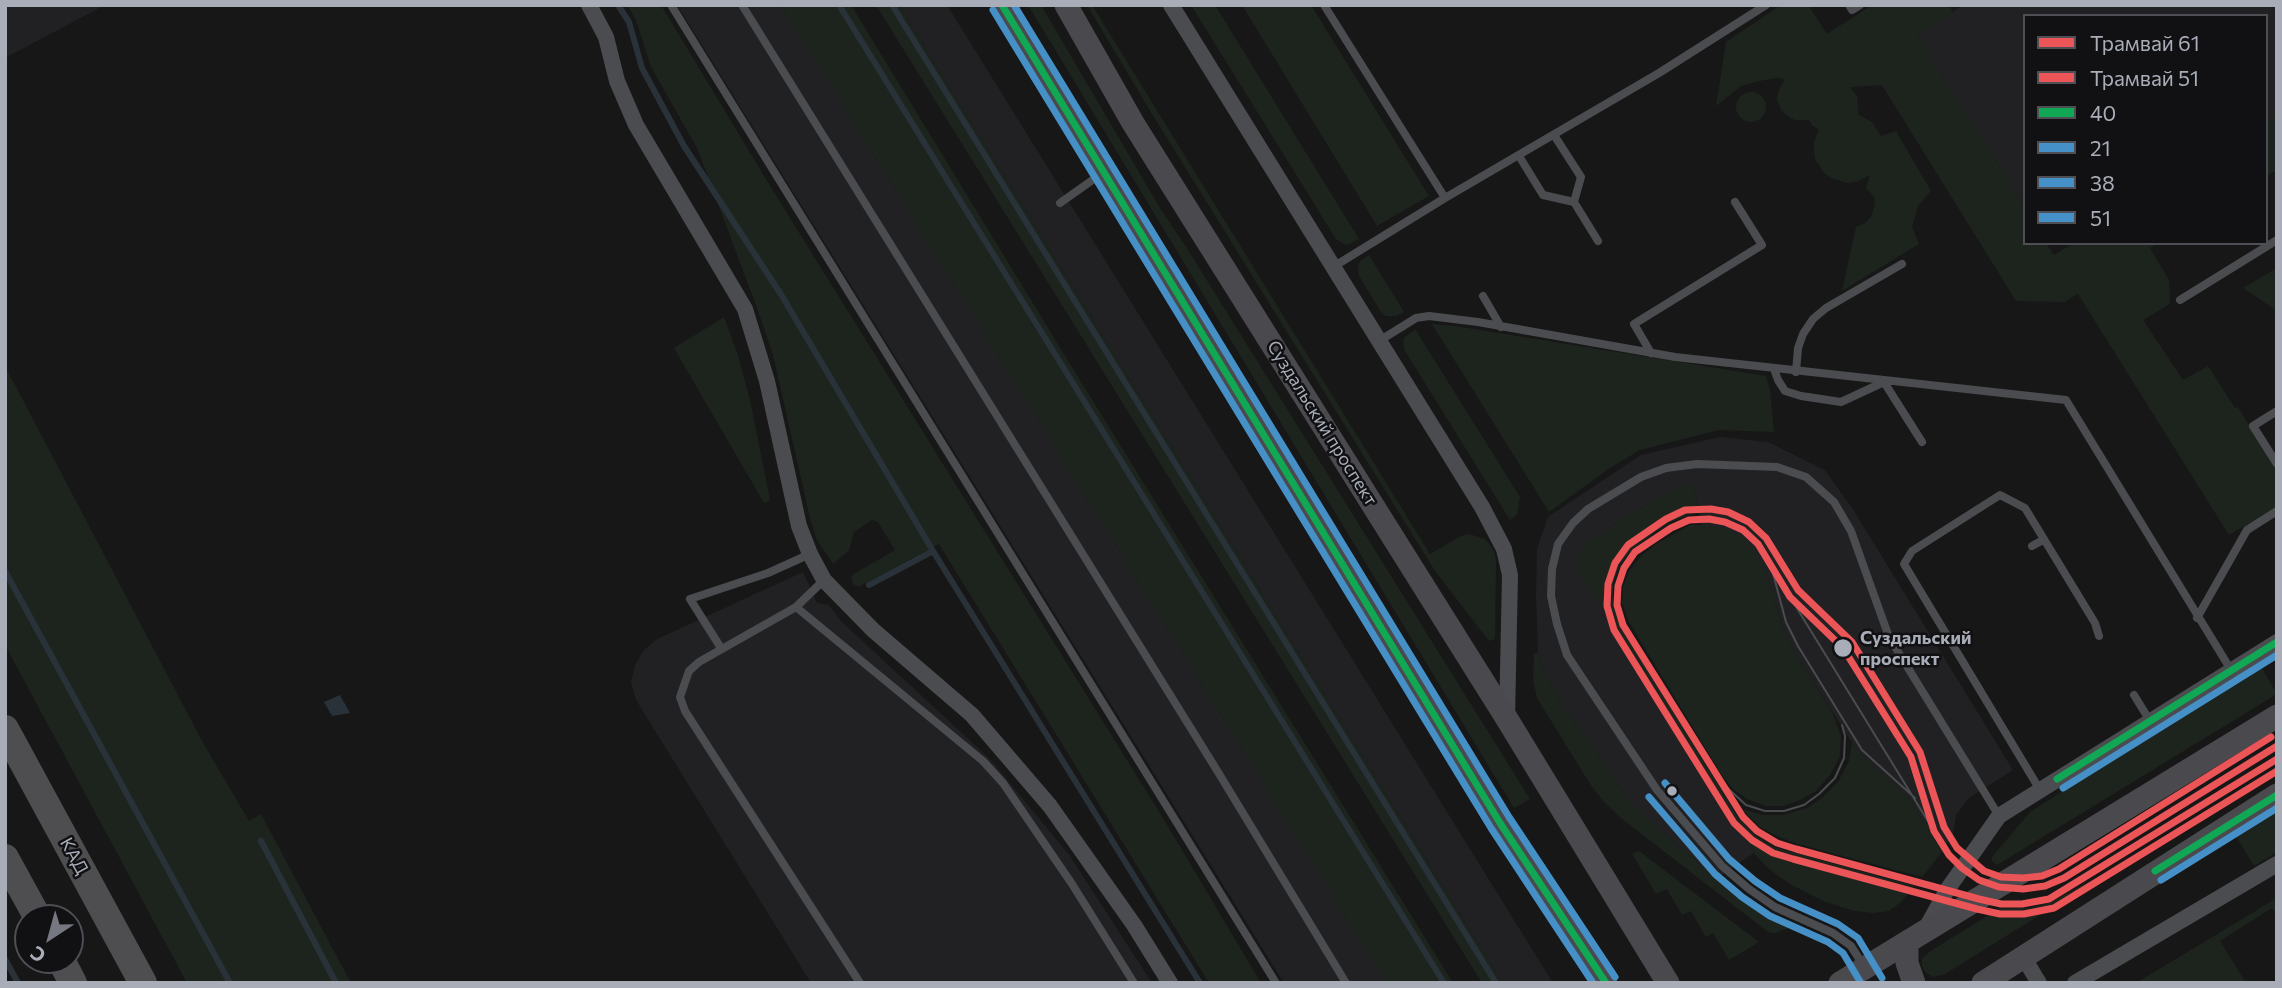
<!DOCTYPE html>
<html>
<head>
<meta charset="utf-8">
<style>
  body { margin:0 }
  #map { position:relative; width:2282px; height:988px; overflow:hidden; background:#171717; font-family:Commissioner,sans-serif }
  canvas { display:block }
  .frame { position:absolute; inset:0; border:7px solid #a8adb8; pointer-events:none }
  .legend { position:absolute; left:2023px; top:14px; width:245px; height:231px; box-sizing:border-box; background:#111113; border:2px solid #4d4f55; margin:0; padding:9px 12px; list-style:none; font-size:21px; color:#a8adb8 }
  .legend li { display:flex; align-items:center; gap:14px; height:35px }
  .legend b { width:35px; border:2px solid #4d4f55 }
  .north { position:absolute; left:14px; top:904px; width:70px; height:70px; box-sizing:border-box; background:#111113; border:2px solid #4d4f55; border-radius:50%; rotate:216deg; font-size:19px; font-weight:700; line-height:28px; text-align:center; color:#a8adb8 }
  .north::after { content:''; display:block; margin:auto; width:24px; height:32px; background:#757880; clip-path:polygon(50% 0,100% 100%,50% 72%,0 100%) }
</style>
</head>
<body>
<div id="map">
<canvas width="2282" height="988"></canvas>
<div class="frame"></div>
<ul class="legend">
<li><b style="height:9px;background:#eb5557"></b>Трамвай 61</li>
<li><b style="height:9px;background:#eb5557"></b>Трамвай 51</li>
<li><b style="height:9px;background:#10a855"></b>40</li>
<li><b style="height:9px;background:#4590c7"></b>21</li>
<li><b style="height:9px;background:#4590c7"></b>38</li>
<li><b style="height:9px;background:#4590c7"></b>51</li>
</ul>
<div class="north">С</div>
</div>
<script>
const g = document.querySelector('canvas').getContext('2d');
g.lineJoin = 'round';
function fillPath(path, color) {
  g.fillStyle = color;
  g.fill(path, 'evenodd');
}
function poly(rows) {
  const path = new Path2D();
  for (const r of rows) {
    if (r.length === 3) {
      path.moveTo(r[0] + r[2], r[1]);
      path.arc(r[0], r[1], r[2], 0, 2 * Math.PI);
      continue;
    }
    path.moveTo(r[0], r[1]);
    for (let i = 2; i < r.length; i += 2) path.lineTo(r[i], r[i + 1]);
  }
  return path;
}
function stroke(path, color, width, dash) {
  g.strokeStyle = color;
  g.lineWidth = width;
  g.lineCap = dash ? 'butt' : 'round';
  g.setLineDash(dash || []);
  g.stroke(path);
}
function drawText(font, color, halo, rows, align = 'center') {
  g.font = font + ' Commissioner,sans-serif';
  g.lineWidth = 5;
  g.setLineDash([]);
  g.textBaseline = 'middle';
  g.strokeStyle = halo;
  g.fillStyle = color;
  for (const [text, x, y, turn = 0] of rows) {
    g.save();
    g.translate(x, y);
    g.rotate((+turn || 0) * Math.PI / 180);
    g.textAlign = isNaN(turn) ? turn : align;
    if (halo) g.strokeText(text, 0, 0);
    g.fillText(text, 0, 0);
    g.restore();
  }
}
fillPath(poly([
  [5,5,105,5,5,58],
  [677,5,781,5,1387,983,1284,983],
  [899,5,947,5,1553,983,1503,983],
  [1963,5,2277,5,2277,115,2266,121,2266,16,2025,16,2025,208,1917,35],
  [1720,437,1768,442,1825,470,1854,511,2013,770,1969,798,1956,815,1953,834,1942,852,1911,802,1896,785,1872,767,1852,743,1793,649,1782,625,1765,568,1710,525,1701,525,1693,484,1676,488,1662,495,1586,542,1577,566,1754,853,1716,879,1630,802,1561,703,1545,673,1538,652,1536,596,1537,549,1548,517,1641,455],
  [803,572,817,603,829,605,842,622,990,759,1070,856,1152,983,811,983,636,700,631,682,635,665,644,650,657,639]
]), '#212123');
fillPath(poly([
  [627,5,661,5,772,189,1163,818,1261,983,1209,983,939,544,860,586,854,585,851,578,854,574,895,550,878,522,872,520,854,532,849,550,833,564,817,540,810,518,773,355,756,305,697,148,651,67,636,20],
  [781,5,851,5,1070,364,1453,983,1387,983],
  [876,5,899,5,1503,983,1482,983],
  [1028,5,1041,5,1160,208,1188,250,1530,799,1514,808],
  [1087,5,1092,5,1430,554,1461,536,1469,534,1485,539,1491,546,1495,554,1496,563,1495,639,1489,641,1435,571,1149,109],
  [1191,5,1215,5,1359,239,1346,245,1336,239],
  [1242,5,1311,5,1429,196,1377,226],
  [1781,5,1808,5,1827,34,1872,5,1949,5,1953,12,1917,35,2025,208,2025,243,2046,243,2054,255,2074,243,2158,243,2150,248,2169,280,2170,304,2143,320,2183,380,2208,366,2235,408,2238,407,2277,471,2277,507,2229,535,2078,294,2064,302,2016,301,1882,85,1850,87,1857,96,1859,115,1872,122,1881,136,1896,131,1931,191,1918,206,1912,227,1919,244,1842,291,1856,227,1864,224,1871,217,1874,207,1875,198,1866,188,1870,175,1856,182,1847,183,1831,178,1824,173,1815,159,1814,151,1814,142,1819,130,1812,125,1809,120,1795,120,1789,117,1781,110,1777,100,1778,92,1785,79,1777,78,1759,81,1741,86,1716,106,1726,42],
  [1751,107,15],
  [2277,115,2277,170,2266,176,2266,121],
  [1369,255,1404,312,1396,316,1386,316,1381,312,1359,276,1358,265,1361,260],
  [2277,268,2277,311,2243,288],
  [724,317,738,355,750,400,770,500,764,503,674,348],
  [1432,324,1455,326,1766,376,1770,390,1774,432,1719,430,1640,450,1610,468,1549,512],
  [1415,329,1520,497,1517,515,1510,520,1405,351,1403,344,1404,338],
  [5,366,202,741,249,821,261,814,351,983,187,983,5,645],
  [1693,483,1698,511,1669,523,1650,536,1633,549,1620,565,1613,584,1613,604,1620,626,1739,819,1756,836,1774,847,1914,886,1901,902,1889,911,1874,913,1854,911,1823,901,1788,883,1769,869,1754,853,1577,566,1579,552,1586,542,1662,495,1676,488],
  [1690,525,1710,525,1726,529,1741,538,1753,550,1765,568,1782,625,1793,649,1832,712,1841,736,1840,756,1830,775,1816,791,1800,800,1783,806,1766,806,1747,799,1733,789,1721,774,1629,622,1622,603,1623,587,1629,571,1640,557,1656,544],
  [1538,652,1545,673,1561,703,1630,802,1716,879,1742,901,1789,928,1775,933,1768,932,1621,818,1603,801,1590,784,1537,698,1533,680,1534,654],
  [2260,665,2277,694,1997,865,1992,861,1992,857,2030,812],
  [1852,743,1872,767,1896,785,1911,802,1942,852,1922,877,1798,844,1779,837,1760,827,1742,809,1763,815,1783,815,1807,808,1822,798,1838,782,1849,761],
  [2277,810,2277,852,2254,866,2236,836],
  [1639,851,1759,942,1729,960,1713,933,1706,937,1691,911,1682,915,1667,889,1656,894,1632,854],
  [2092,880,2093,882,1945,974,1933,977,1926,973,1922,966,1922,959,1929,952,2000,908,2031,908,2051,902],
  [2277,898,2277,916,2272,908,2220,941,2246,983,2136,983]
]), '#1d241e');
fillPath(poly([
  [340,695,350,713,332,716,324,702]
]), '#2a3239');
stroke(poly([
  [618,5,629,22,642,68,684,146,782,296,933,551,1200,983],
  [839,5,1444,983],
  [892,5,1496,983],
  [5,571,230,983],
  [869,585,933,551],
  [261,841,336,983],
  [5,959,18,983]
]), '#2a3239', 6);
stroke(poly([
  [671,5,1276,983],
  [742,5,1218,772,1346,983],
  [1324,5,1445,198,1333,267],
  [1849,5,1852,10,1860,5],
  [1519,156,1543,195,1574,202,1581,177,1554,135],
  [1445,198,1659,73,1766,5],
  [1574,202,1598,241],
  [1060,203,1101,174],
  [1483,296,1501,327],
  [2180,300,2277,240],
  [1379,341,1416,318,1429,316,1478,322,1675,357,2066,400,2231,670],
  [1651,353,1634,324,1762,245,1735,202],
  [1774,369,1778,380,1785,391,1801,396,1841,402,1884,382,1922,442],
  [1796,372,1798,348,1803,334,1813,319,1826,308,1902,264],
  [2277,411,2253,426,2277,464],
  [2032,546,2043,540],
  [824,580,796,607,699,662,689,671,680,697,685,711,860,983],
  [796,607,983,761,1003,783,1072,884,1134,983],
  [2197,618,2247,530,2277,511],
  [721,648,690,599,768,573,810,554],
  [2134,695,2150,721],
  [2040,790,1904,564,1912,551,2000,495,2025,508,2095,623,2099,636],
  [1863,965,1851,946,1833,933,1775,907,1749,889,1722,866,1657,790,1567,655,1557,624,1551,596,1552,569,1558,544,1573,523,1588,509,1641,477,1666,468,1697,464,1777,467,1806,477,1834,502,1851,531,1889,637,1999,816]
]), '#4b4c50', 8);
stroke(poly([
  [589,5,606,37,617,81,636,125,745,309,767,381,799,526,810,554,824,580,873,630,972,715,1050,806,1134,925,1170,983],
  [1171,5,1482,507,1504,549,1510,575,1507,719],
  [1925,930,1947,890,1999,816,2277,642],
  [2024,958,2039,983],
  [2075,983,2277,864]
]), '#4b4c50', 16);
stroke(poly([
  [1002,5,1500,823,1606,983],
  [1066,5,1133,123,1507,719,1668,983],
  [1907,942,1907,963,1914,983],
  [1840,983,2277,716],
  [1983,983,2277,795]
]), '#4a4a4e', 23);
stroke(poly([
  [5,729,143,983],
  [5,858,38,918],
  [61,960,73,983]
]), '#4e4e51', 28);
stroke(poly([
  [1771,566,1786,622,1798,646,1862,750,1915,798],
  [1790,597,1934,831],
  [1720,781,1746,805,1765,811,1784,811,1804,805,1819,794,1835,778,1844,758,1845,736,1842,725]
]), '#4b4c4f', 2);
stroke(poly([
  [1002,5,1500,823,1606,983],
  [2057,779,2277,642],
  [2155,871,2277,795]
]), '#10a855', 7);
stroke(poly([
  [993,10,1491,828,1593,983],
  [1649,797,1715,874,1742,897,1770,916,1828,942,1843,953,1861,983]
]), '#4590c7', 7);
stroke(poly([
  [1014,5,1509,817,1615,977],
  [1665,783,1729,859,1755,881,1780,898,1838,924,1858,938,1882,978]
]), '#4590c7', 7);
stroke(poly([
  [2063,788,2277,655],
  [2161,880,2277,808]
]), '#4590c7', 7);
stroke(poly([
  [2277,746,2064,878,2045,886,2023,889,1999,887,1979,880,1962,868,1949,855,1934,831,1911,757,1843,648,1790,597,1758,544,1743,530,1725,522,1709,519,1689,520,1671,528,1635,552,1624,568,1618,586,1617,605,1623,625,1743,817,1757,831,1777,843,1796,849,1979,899,2001,904,2022,904,2049,899,2277,759]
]), '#eb5557', 7);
stroke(poly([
  [2271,737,2059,869,2042,876,2023,878,2001,877,1984,871,1957,848,1944,827,1920,752,1852,642,1798,590,1766,538,1749,522,1728,512,1711,509,1685,510,1666,519,1628,545,1615,563,1608,584,1607,606,1614,630,1734,823,1752,840,1773,853,1793,859,1977,909,2000,914,2024,914,2054,908,2277,771]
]), '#eb5557', 7);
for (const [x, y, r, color] of [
  [1843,648,10,"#a8adb8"],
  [1672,791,6,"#a8adb8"]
]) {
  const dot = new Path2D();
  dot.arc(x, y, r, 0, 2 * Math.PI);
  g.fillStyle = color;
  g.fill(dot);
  stroke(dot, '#111113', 2.5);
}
drawText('18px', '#a8adb8', '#111113', [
  ["Суздальский проспект",1322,423,58],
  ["КАД",74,856,61]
]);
drawText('bold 18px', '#a8adb8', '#111113', [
  ["Суздальский",1860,638],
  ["проспект",1860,659]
], 'left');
</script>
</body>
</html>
